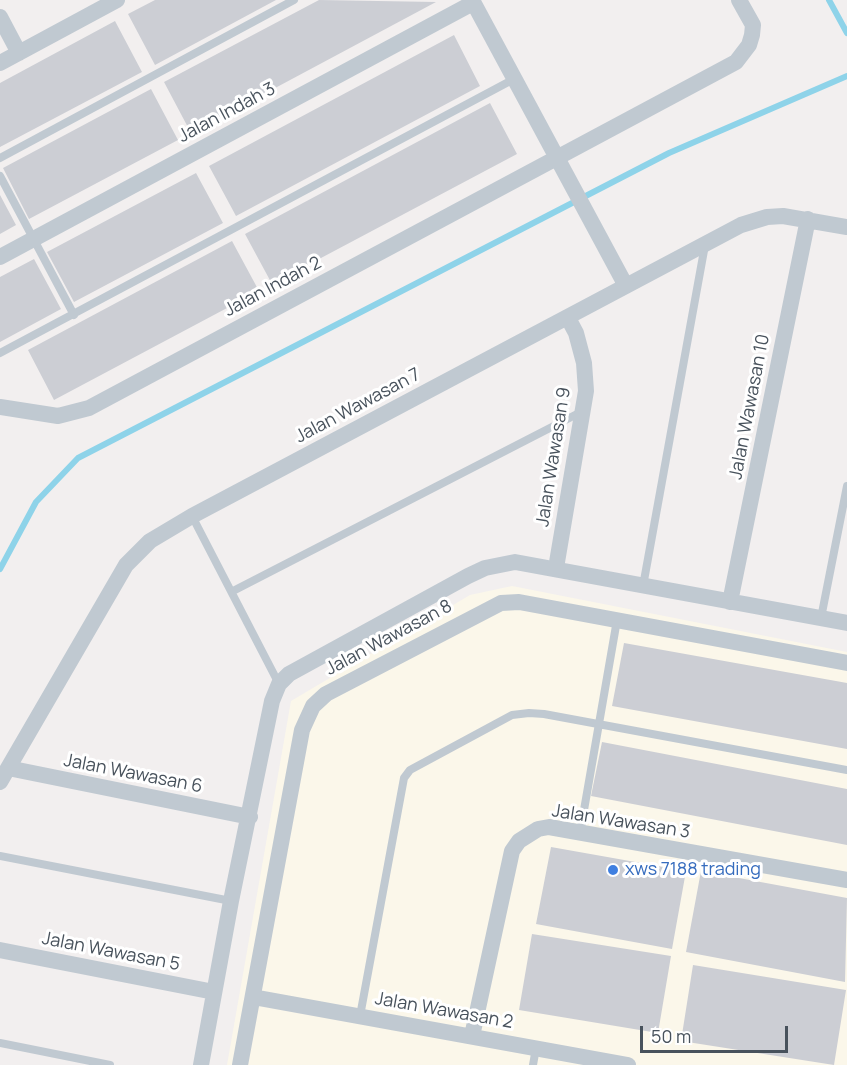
<!DOCTYPE html>
<html>
<head>
<meta charset="utf-8">
<style>
  body { margin:0 }
  #map { position:relative; width:847px; height:1065px; overflow:hidden; background:#f2efef; font-family:Manrope,sans-serif }
  canvas { display:block }
  .scale { position:absolute; left:640px; top:1026px; width:148px; height:27px; box-sizing:border-box; border:3px solid #48525c; border-top:0; padding-left:8px; font-size:18px; line-height:21px; white-space:nowrap; color:#48525c; -webkit-text-stroke:4px #fff; paint-order:stroke }
</style>
</head>
<body>
<div id="map">
<canvas width="847" height="1065"></canvas>
<div class="scale">50 m</div>
</div>
<script>
const g = document.querySelector('canvas').getContext('2d');
g.lineJoin = 'round';
function fillPath(path, color) {
  g.fillStyle = color;
  g.fill(path, 'evenodd');
}
function poly(rows) {
  const path = new Path2D();
  for (const r of rows) {
    path.moveTo(r[0], r[1]);
    for (let i = 2; i < r.length; i += 2) path.lineTo(r[i], r[i + 1]);
  }
  return path;
}
function stroke(path, color, width, dash) {
  g.strokeStyle = color;
  g.lineWidth = width;
  g.lineCap = dash ? 'butt' : 'round';
  g.setLineDash(dash || []);
  g.stroke(path);
}
function drawText(font, color, halo, rows, align = 'center') {
  g.font = font + ' Manrope,sans-serif';
  g.lineWidth = 6;
  g.setLineDash([]);
  g.textBaseline = 'middle';
  g.strokeStyle = halo;
  g.fillStyle = color;
  for (const [text, x, y, turn = 0] of rows) {
    g.save();
    g.translate(x, y);
    g.rotate((+turn || 0) * Math.PI / 180);
    g.textAlign = isNaN(turn) ? turn : align;
    if (halo) g.strokeText(text, 0, 0);
    g.fillText(text, 0, 0);
    g.restore();
  }
}
fillPath(poly([
  [512,586,847,652,847,1065,227,1065,291,701,470,595]
]), '#fbf7ea');
stroke(poly([
  [829,0,847,33],
  [0,569,36,502,78,458,669,153,847,76]
]), '#8ed3e9', 6);
fillPath(poly([
  [155,0,276,0,155,65,128,14],
  [319,0,436,2,191,133,164,82],
  [115,21,142,72,0,147,0,83],
  [454,35,480,86,236,216,209,166],
  [151,89,178,140,29,219,3,168],
  [490,103,517,154,272,284,245,234],
  [196,173,223,223,74,302,47,252],
  [0,195,16,225,0,234],
  [232,241,259,291,54,400,28,350],
  [34,259,61,309,0,342,0,277],
  [624,643,847,683,847,749,612,706],
  [602,742,847,789,847,845,591,796],
  [551,847,686,871,672,949,536,924],
  [701,871,847,898,845,982,686,952],
  [532,934,671,956,658,1033,519,1010],
  [693,965,846,990,834,1065,681,1041]
]), '#ccced4');
stroke(poly([
  [0,158,294,0],
  [0,176,74,315],
  [0,353,514,79],
  [192,516,279,684],
  [643,586,705,245],
  [233,591,581,412],
  [821,618,847,486],
  [580,833,617,620],
  [0,856,231,901],
  [360,1016,404,778,410,770,512,715,529,713,544,714,847,770],
  [0,1043,110,1065],
  [533,1065,536,1048]
]), '#c0c9d1', 8);
stroke(poly([
  [472,0,626,286],
  [0,17,19,53],
  [0,63,117,0],
  [0,257,473,3],
  [0,407,58,416,89,408,736,62,749,45,752,35,753,25,739,0],
  [556,568,586,391,584,363,576,333,568,318],
  [730,602,808,219],
  [8,768,250,817],
  [0,782,126,565,150,541,192,516,741,225,767,217,783,216,847,227],
  [0,950,214,992],
  [253,997,628,1065],
  [472,1036,512,851,519,841,538,829,549,827,847,880],
  [201,1065,231,901,272,701,279,684,289,674,468,576,485,568,515,562,847,623],
  [240,1065,302,730,313,706,326,694,501,603,519,602,847,663]
]), '#c0c9d1', 16);
for (const [x, y, r, color] of [
  [613,870,6,"#3f7fe0"]
]) {
  const dot = new Path2D();
  dot.arc(x, y, r, 0, 2 * Math.PI);
  g.fillStyle = color;
  g.fill(dot);
  stroke(dot, '#fff', 2);
}
drawText('18px', '#48525c', '#fff', [
  ["Jalan Indah 3",227,113,-28],
  ["Jalan Indah 2",273,287,-28],
  ["Jalan Wawasan 7",358,406,-28],
  ["Jalan Wawasan 10",750,407,-79],
  ["Jalan Wawasan 9",554,457,-81],
  ["Jalan Wawasan 8",389,638,-28],
  ["Jalan Wawasan 6",133,774,11],
  ["Jalan Wawasan 3",621,822,9],
  ["Jalan Wawasan 5",111,952,11],
  ["Jalan Wawasan 2",444,1011,10]
]);
drawText('18px', '#366cbe', '#fff', [
  ["xws 7188 trading",625,870]
], 'left');
</script>
</body>
</html>
